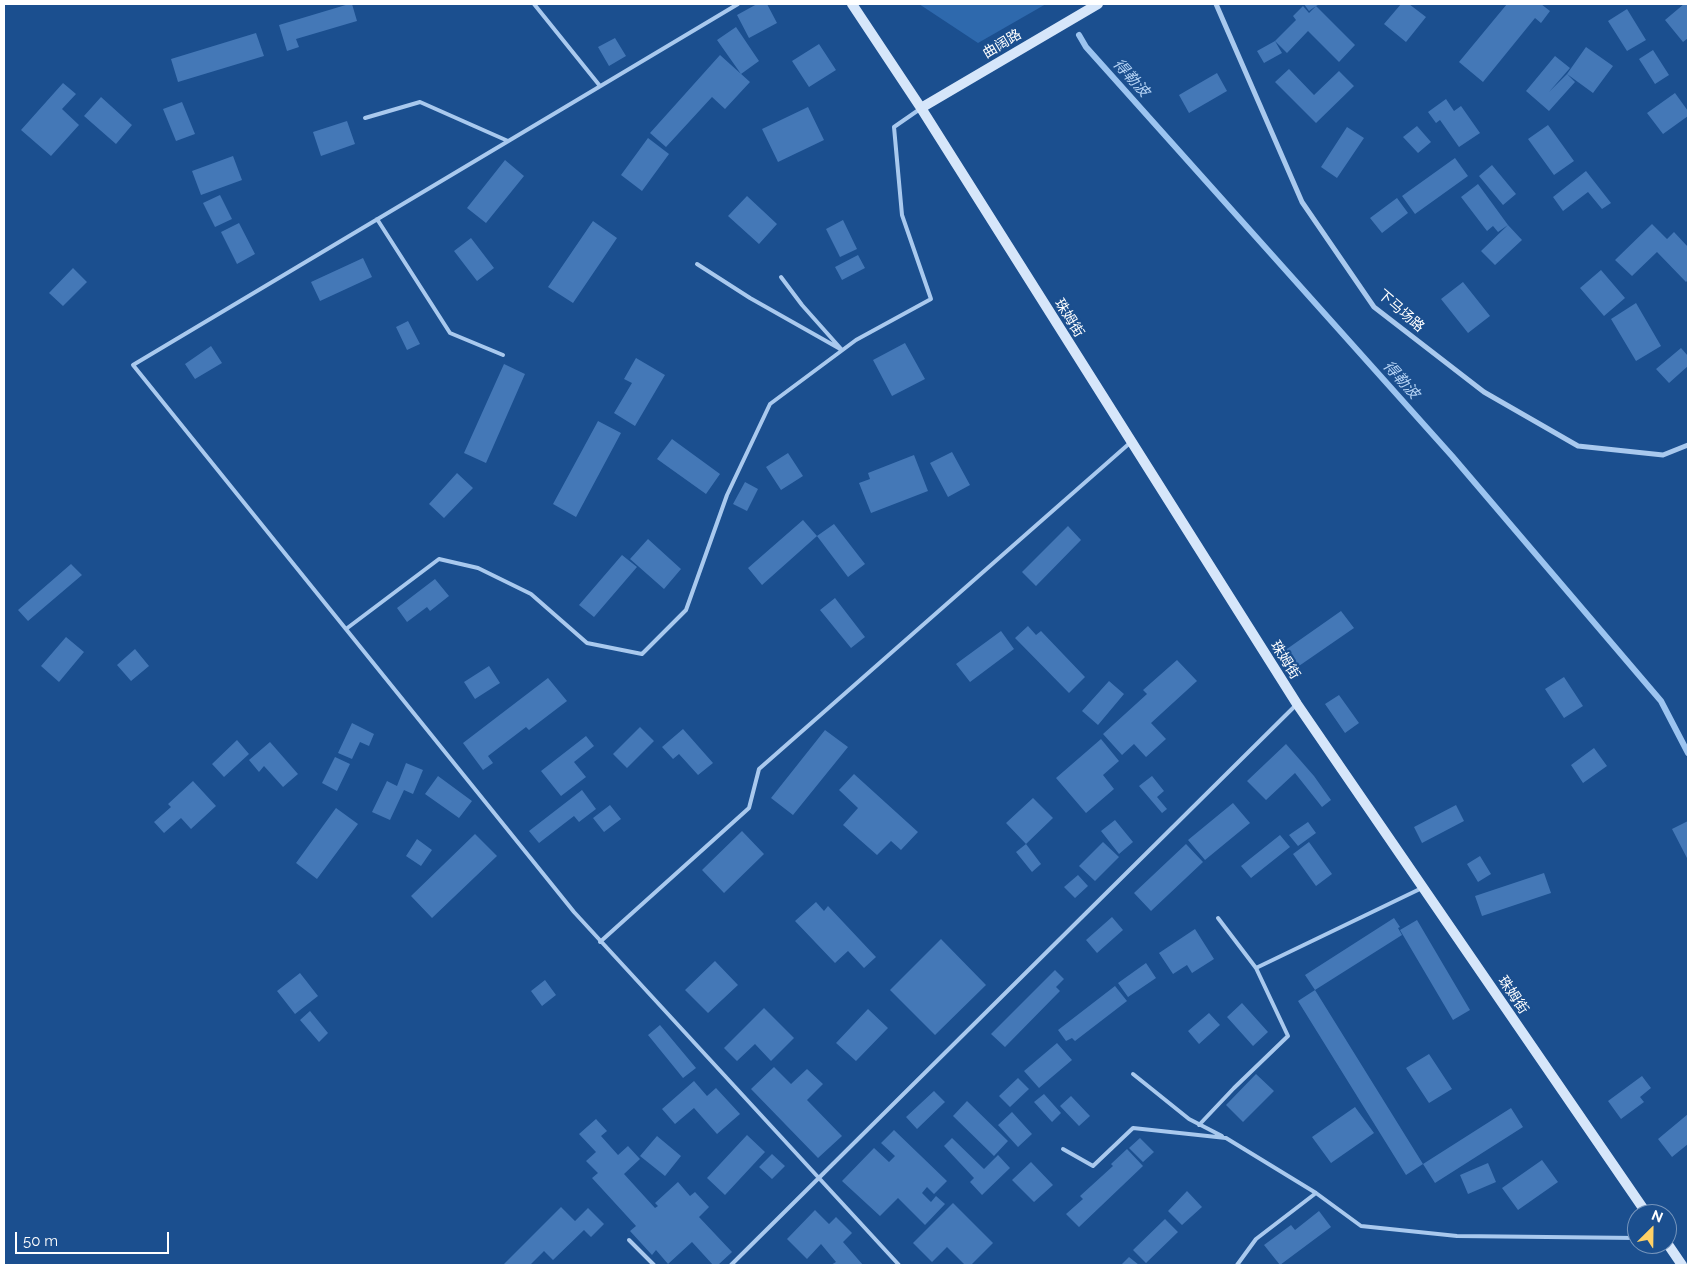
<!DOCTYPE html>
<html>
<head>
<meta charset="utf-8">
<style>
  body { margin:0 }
  #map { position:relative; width:1692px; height:1269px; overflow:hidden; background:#1b4f8f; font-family:Raleway,sans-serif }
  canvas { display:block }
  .frame { position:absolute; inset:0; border:5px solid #fff; pointer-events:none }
  .north { position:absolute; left:1627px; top:1204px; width:50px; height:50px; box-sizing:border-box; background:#1b4f8f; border:1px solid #7695bc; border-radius:50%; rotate:23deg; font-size:14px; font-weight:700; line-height:20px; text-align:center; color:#fff }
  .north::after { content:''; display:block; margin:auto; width:18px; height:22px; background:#ffd166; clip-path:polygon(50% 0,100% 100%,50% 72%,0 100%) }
  .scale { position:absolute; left:15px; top:1232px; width:154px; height:22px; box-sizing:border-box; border:2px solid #fff; border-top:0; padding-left:6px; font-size:15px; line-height:18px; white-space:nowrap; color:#fff; -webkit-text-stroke:4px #1b4f8f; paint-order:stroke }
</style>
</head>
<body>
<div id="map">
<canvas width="1692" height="1269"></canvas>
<div class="frame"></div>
<div class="north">N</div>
<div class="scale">50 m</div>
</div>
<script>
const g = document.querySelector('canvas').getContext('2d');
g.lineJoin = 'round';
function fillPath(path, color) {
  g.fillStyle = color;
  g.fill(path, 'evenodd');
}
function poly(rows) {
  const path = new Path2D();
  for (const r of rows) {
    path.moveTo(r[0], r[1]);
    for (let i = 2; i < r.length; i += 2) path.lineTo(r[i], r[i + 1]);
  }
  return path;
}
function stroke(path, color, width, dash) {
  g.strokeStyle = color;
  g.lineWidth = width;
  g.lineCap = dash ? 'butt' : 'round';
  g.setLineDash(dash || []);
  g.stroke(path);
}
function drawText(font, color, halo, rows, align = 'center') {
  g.font = font + ' Raleway,"Noto Sans SC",sans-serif';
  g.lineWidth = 4.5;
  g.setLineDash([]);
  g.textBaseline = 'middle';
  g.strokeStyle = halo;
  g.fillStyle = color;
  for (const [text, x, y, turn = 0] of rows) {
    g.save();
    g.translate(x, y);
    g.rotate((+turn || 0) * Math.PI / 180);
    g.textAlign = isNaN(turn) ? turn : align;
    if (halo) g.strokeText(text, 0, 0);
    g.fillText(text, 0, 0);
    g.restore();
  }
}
fillPath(poly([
  [919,4,1046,4,978,43]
]), '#2e69ad');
stroke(poly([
  [1079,35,1086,47,1452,456,1661,701,1688,753]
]), '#9cc4f0', 6);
fillPath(poly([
  [349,4,352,4,357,21,296,39,299,47,287,51,279,25],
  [757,4,767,4,777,23,749,38,737,15],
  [1304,4,1320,4,1316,6,1355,45,1339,62,1308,31,1287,53,1275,41,1296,20,1293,16,1303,6,1309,13,1316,6,1309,11],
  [1401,4,1409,4,1426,17,1406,42,1384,24],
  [1507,4,1541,4,1550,11,1541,23,1535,18,1483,82,1459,62],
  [1684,4,1688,4,1688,38,1683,42,1665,20],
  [1627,9,1646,40,1627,51,1608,21],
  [736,27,759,61,741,74,717,40],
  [256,33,264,56,178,82,171,59],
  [615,38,626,56,609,66,598,47],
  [1275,41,1282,53,1264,63,1257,51],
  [819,44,836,70,809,87,792,61],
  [1586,47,1613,66,1593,93,1567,74],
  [1653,50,1669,75,1655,84,1639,59],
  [720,55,750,82,725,109,712,97,666,147,650,133],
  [1555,56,1570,68,1549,92,1567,74,1575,82,1549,111,1526,91],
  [1289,69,1314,95,1339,71,1354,86,1316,123,1275,82],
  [1217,73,1227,91,1189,113,1179,95],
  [63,83,76,94,62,109,79,125,51,156,21,130],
  [1675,93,1688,111,1688,116,1663,134,1647,113],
  [101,97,132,125,116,144,84,116],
  [1446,99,1454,111,1461,106,1480,133,1459,147,1440,120,1436,123,1428,112],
  [182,102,195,134,176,141,163,109],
  [808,107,824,140,778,162,762,129],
  [347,121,355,144,321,156,313,132],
  [1548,125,1574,161,1554,175,1528,139],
  [1417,126,1431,142,1418,153,1403,137],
  [1347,127,1364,138,1337,178,1321,167],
  [648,138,669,154,642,191,621,175],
  [233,156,242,180,201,195,192,171],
  [1455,158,1468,176,1415,214,1402,196],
  [505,160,524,176,486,223,467,208],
  [1492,165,1516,194,1503,205,1479,176],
  [1586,171,1611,203,1602,209,1588,192,1563,211,1553,197],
  [1478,184,1508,225,1522,240,1495,265,1481,251,1508,225,1498,232,1493,226,1487,231,1461,197],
  [220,195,232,219,215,227,203,203],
  [747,196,777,224,759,244,728,216],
  [1397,198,1408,213,1382,233,1370,218],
  [843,220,857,249,840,257,826,229],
  [593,221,617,238,573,303,548,287],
  [239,223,255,254,237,264,221,232],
  [1652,224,1667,239,1674,232,1688,247,1688,280,1686,282,1657,252,1632,276,1615,260],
  [471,238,494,268,477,281,454,251],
  [858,255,865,268,842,280,835,267],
  [363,258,372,277,320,301,311,282],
  [73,268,87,282,63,306,49,293],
  [1601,270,1625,298,1604,316,1580,288],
  [1463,282,1490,316,1468,333,1441,299],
  [1636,303,1661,346,1636,361,1611,319],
  [408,321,420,344,407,350,396,327],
  [905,343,925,379,892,396,873,360],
  [211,346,222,363,195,379,185,364],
  [1681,348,1688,356,1688,366,1669,383,1656,369],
  [636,358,665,375,635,426,614,413,632,383,624,379],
  [504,364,525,374,486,463,464,453],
  [598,421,621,433,576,517,553,504],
  [672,439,720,474,706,494,657,459],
  [952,452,970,485,948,497,930,463],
  [788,453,803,476,781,490,766,467],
  [914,455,928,491,871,513,859,483,870,479,868,473],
  [457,473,473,488,444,518,429,504],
  [745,482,758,489,747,511,733,504],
  [803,520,817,536,762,585,748,568],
  [834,524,865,564,848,577,817,536],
  [1068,526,1081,540,1036,586,1022,572],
  [648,539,681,569,664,589,630,559],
  [622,555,637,567,594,617,579,605],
  [71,564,82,575,28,621,18,610],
  [435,579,449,596,430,611,427,607,407,622,397,608],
  [835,598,865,637,851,648,820,610],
  [1341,611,1354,628,1296,668,1284,651],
  [1028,626,1036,635,1041,631,1085,677,1069,693,1015,638],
  [1001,631,1014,649,970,682,956,664],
  [66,637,84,652,59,682,41,666],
  [135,649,149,666,131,681,117,665],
  [1177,660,1197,681,1151,723,1166,739,1146,757,1134,744,1122,755,1103,734,1147,694,1143,690],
  [489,666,500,683,475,699,464,682],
  [1564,677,1583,706,1564,718,1545,689],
  [548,678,567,701,529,730,526,727,488,756,493,763,483,770,463,743],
  [1109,681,1124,694,1098,725,1082,711],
  [1339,695,1359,723,1345,733,1325,704],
  [352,723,374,734,369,746,360,742,352,759,338,753],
  [640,727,654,741,627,768,613,754],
  [683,729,713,763,698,775,679,754,673,759,662,747],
  [825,730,848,747,793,815,771,798],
  [586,736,594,746,574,762,586,777,561,796,541,771],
  [1101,739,1119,761,1103,775,1114,789,1086,813,1056,778],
  [237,740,249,754,224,777,212,764],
  [270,742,298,774,283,787,264,766,259,772,249,760],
  [1286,744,1314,776,1331,800,1322,807,1295,773,1266,800,1247,781],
  [1594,748,1607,766,1583,783,1571,765],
  [335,757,350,764,337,791,322,783],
  [406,763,423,770,413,794,404,790,390,820,372,812,387,781,397,786],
  [854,774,918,832,901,850,891,841,877,855,843,825,858,808,839,790],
  [438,776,472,801,459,818,425,794],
  [1152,776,1164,791,1157,797,1167,809,1162,813,1139,786],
  [193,781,216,806,191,829,181,818,164,833,154,822,171,807,168,804],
  [582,790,596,809,579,822,574,816,539,843,529,831],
  [1033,798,1053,818,1026,844,1006,823],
  [1233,803,1250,823,1205,860,1188,840],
  [610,805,621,819,604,832,593,818],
  [1456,805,1464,821,1422,843,1414,827],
  [336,808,358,824,317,879,296,863],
  [1115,820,1133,842,1119,854,1101,831],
  [1688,821,1688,860,1672,829],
  [1308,822,1316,833,1298,846,1289,835],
  [742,831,764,854,724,893,702,870],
  [475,834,497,856,432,918,411,896],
  [1280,835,1290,847,1251,878,1241,866],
  [417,839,432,850,421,866,406,856],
  [1103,842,1119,857,1095,881,1079,866],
  [1309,842,1332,874,1316,886,1293,854],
  [1026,844,1041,864,1032,872,1016,852],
  [1186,844,1203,862,1151,911,1134,893],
  [1480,856,1491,874,1478,882,1467,864],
  [1544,873,1551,893,1482,916,1475,896],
  [1078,875,1088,886,1075,898,1064,887],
  [816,902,824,911,828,906,876,957,864,968,848,951,835,963,795,921],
  [1112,917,1123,930,1097,953,1086,940],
  [1394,918,1400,927,1398,928,1402,935,1315,990,1305,975],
  [1417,920,1470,1010,1453,1020,1400,930],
  [1195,929,1214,959,1192,973,1187,965,1173,974,1159,953],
  [941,939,986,985,935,1035,890,990],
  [715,961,738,985,708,1013,685,990],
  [1146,963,1156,978,1128,997,1118,983],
  [1055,970,1064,979,1056,987,1060,991,1005,1047,991,1034],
  [300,973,318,996,295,1014,277,991],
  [545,980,556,995,542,1006,531,991],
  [1115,986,1127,1001,1075,1041,1072,1038,1066,1041,1058,1030],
  [1315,990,1423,1164,1406,1175,1298,1001],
  [1242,1003,1268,1032,1253,1046,1227,1017],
  [764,1008,794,1038,771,1061,755,1044,737,1061,724,1048],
  [868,1009,888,1028,856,1061,836,1043],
  [310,1011,328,1033,319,1042,300,1020],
  [1209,1013,1220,1025,1199,1044,1188,1031],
  [660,1025,696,1068,683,1078,648,1035],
  [1057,1043,1072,1060,1039,1088,1024,1071],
  [1429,1054,1452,1089,1429,1103,1406,1068],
  [774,1067,791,1084,807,1069,823,1084,807,1100,842,1136,818,1158,751,1089],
  [1256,1074,1274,1091,1243,1122,1226,1105],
  [1642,1076,1651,1088,1640,1097,1644,1102,1621,1119,1608,1101],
  [1018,1078,1029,1089,1010,1107,999,1096],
  [694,1081,707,1096,716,1088,740,1114,717,1134,694,1108,675,1124,662,1109],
  [934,1091,945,1102,917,1129,906,1117],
  [1044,1094,1061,1113,1052,1122,1034,1102],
  [1071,1096,1090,1116,1079,1126,1060,1106],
  [967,1101,1008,1141,994,1156,953,1116],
  [1355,1107,1374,1133,1331,1163,1312,1137],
  [1511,1108,1523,1127,1435,1183,1423,1164],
  [1012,1112,1032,1134,1018,1147,998,1125],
  [1688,1114,1688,1144,1672,1157,1658,1139],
  [596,1119,607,1131,601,1136,618,1155,628,1146,640,1159,624,1174,655,1208,658,1206,655,1203,678,1182,690,1196,695,1192,709,1207,699,1217,732,1252,718,1265,713,1265,692,1242,668,1264,656,1250,652,1255,630,1231,636,1226,592,1178,598,1173,586,1161,596,1152,579,1134],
  [894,1130,947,1181,934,1194,927,1187,922,1193,931,1202,936,1196,945,1204,925,1225,898,1198,880,1216,842,1181,874,1148,889,1162,895,1156,881,1143],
  [747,1135,765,1152,725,1195,707,1178],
  [657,1136,681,1156,665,1176,640,1156],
  [952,1138,984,1169,998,1155,1010,1168,982,1195,970,1182,974,1178,944,1146],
  [1140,1138,1154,1152,1143,1162,1129,1148],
  [1127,1149,1143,1166,1079,1227,1066,1214,1083,1199,1080,1196,1113,1166,1111,1164],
  [772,1154,785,1166,772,1179,759,1167],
  [1542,1160,1558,1182,1518,1210,1502,1188],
  [1031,1162,1053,1185,1034,1202,1012,1180],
  [1488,1163,1496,1182,1468,1194,1460,1175],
  [1187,1191,1202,1207,1182,1225,1168,1211],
  [953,1203,993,1243,971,1265,965,1265,947,1247,932,1262,913,1243],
  [561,1207,575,1221,588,1208,604,1224,591,1237,584,1230,553,1260,544,1251,530,1265,503,1265],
  [815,1210,829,1224,836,1217,852,1233,843,1242,863,1265,831,1265,836,1262,821,1244,807,1259,787,1239],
  [1319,1211,1331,1227,1280,1265,1264,1245,1291,1225,1295,1230],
  [1165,1219,1178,1232,1146,1263,1133,1250],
  [1129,1257,1139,1265,1121,1265]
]), '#4478b7');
stroke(poly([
  [534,4,600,86],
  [738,4,133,365,574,912,899,1265],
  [365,118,420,102,508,141],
  [377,219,450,333,503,355],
  [697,264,750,298,842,350,802,305,781,277],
  [346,629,439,559,478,568,531,594,587,643,642,654,686,610,727,495,770,404,856,340,931,299,902,215,894,127,920,109],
  [1218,918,1256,968],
  [600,942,749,808,759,769,1131,442],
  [1133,1074,1189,1119,1222,1136],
  [1199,1125,1234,1088,1288,1036,1256,968,1422,888],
  [1063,1149,1093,1166,1133,1128,1226,1138,1316,1193],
  [629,1240,654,1265],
  [731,1265,1296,705],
  [1237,1265,1256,1239,1316,1193,1361,1226,1457,1236,1637,1238]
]), '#a9c9ee', 4);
stroke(poly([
  [1216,4,1302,202,1374,307,1484,392,1578,446,1663,455,1688,445]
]), '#a9c9ee', 5);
stroke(poly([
  [852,4,921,108,1297,704,1647,1214],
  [921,108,1098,4],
  [1667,1243,1682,1265]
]), '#d6e6fa', 10);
drawText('14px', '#fff', '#1b4f8f', [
  ["曲阔路",1002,44,-31],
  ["下马场路",1401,311,41],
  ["珠姆街",1069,318,58],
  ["珠姆街",1285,660,58],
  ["珠姆街",1513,995,56]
]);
drawText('italic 15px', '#b5d3f5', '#1b4f8f', [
  ["得勒波",1131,78,48],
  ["得勒波",1401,380,48]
]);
</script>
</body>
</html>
